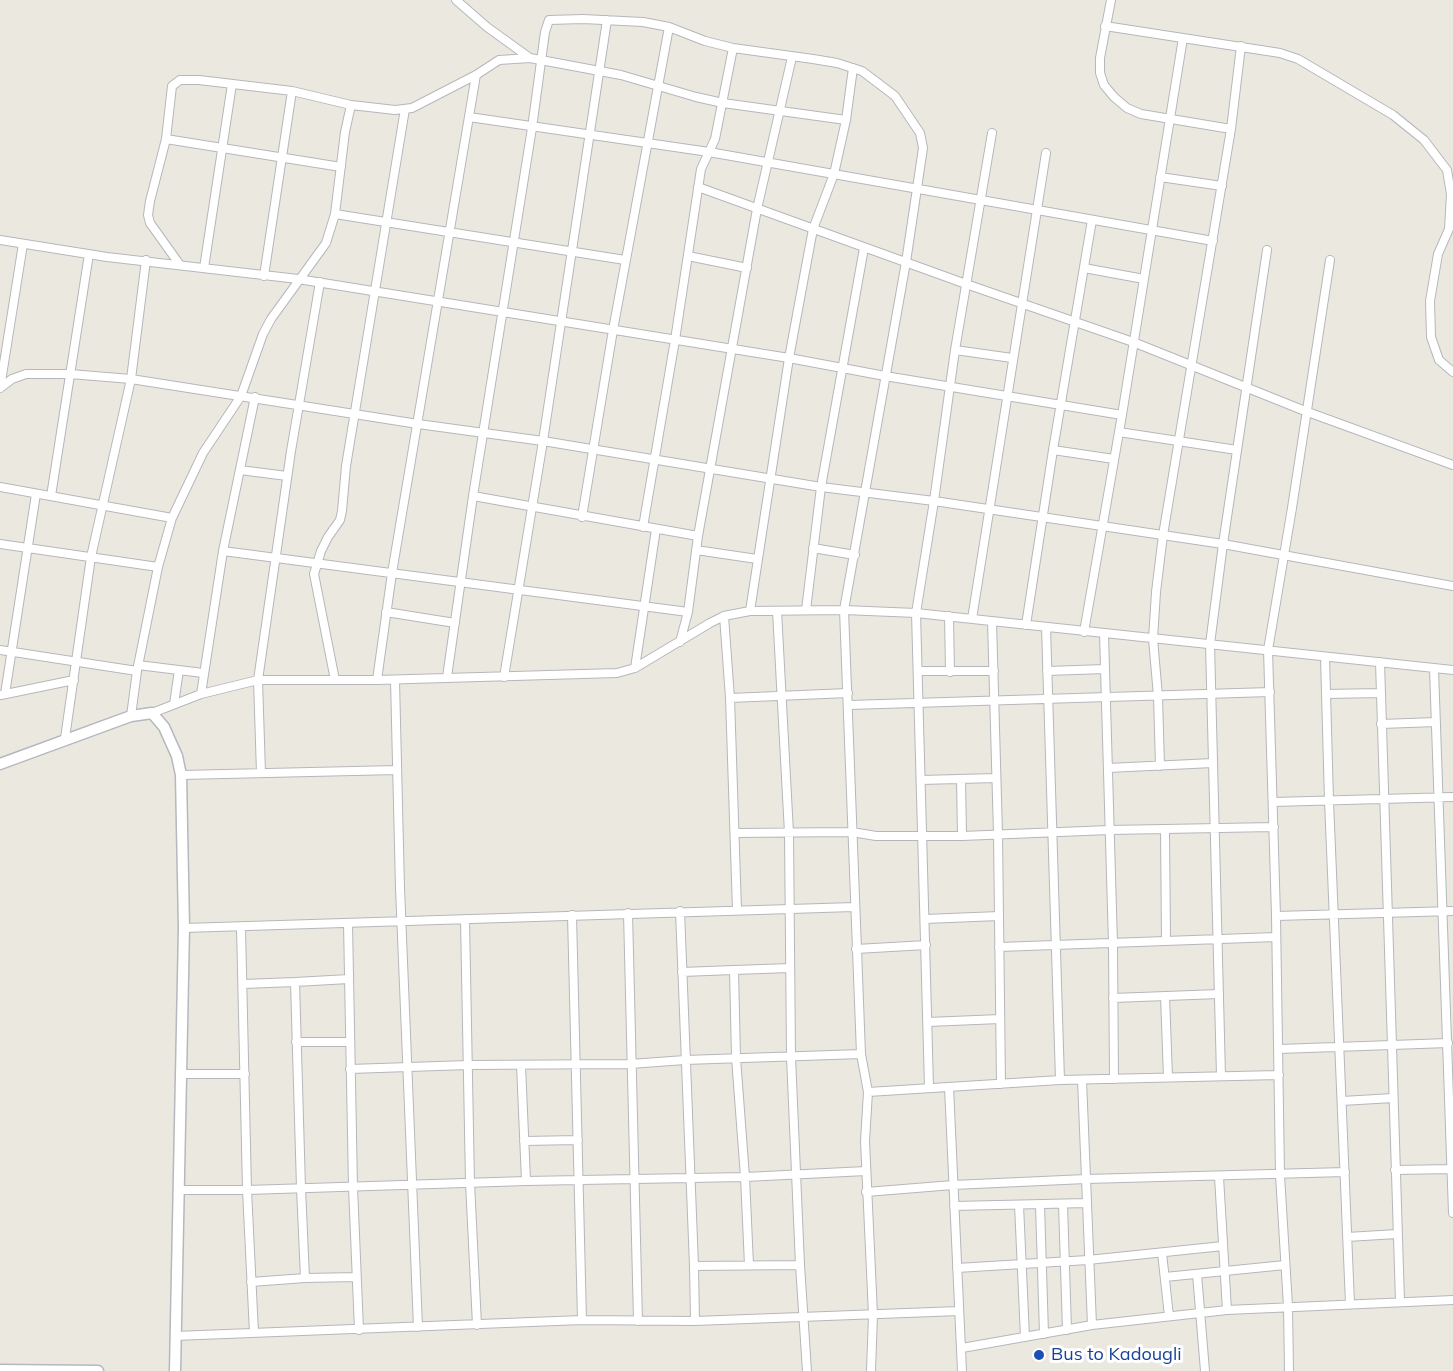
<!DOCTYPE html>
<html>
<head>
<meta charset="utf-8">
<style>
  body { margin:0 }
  canvas { display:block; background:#ebe9df }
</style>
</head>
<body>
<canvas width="1453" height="1371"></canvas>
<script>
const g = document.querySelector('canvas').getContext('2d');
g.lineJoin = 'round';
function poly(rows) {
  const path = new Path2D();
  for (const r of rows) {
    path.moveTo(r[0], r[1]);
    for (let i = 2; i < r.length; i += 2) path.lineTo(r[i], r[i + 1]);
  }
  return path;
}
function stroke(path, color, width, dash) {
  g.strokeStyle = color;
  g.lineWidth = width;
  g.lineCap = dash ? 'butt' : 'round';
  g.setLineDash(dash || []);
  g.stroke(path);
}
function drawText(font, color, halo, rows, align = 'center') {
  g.font = font + ' Mulish,sans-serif';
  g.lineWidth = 6;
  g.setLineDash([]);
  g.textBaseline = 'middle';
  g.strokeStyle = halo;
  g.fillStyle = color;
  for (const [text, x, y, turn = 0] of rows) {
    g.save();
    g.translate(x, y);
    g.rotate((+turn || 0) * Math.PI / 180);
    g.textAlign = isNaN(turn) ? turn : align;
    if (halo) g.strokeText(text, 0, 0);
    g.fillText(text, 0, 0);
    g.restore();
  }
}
const minor = poly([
  [456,0,487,27,530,58],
  [1111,0,1100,58,1100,73,1104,85,1114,97,1127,108,1141,114,1231,129],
  [1105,26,1280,53,1298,59,1393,115,1424,140,1447,170,1451,194,1449,229,1438,254,1430,301,1431,337,1439,360,1453,372],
  [792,57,757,209,698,536,473,496,532,128,545,32,549,20,583,19,643,22,669,27,705,41,733,48,813,59,837,63,862,71,895,96,920,133,923,148,906,262,844,610,861,1054,868,1092,865,1141,873,1315,871,1371],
  [469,117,709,152,1213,241],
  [166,139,341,167],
  [1160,177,1222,186],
  [698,187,966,284,1133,342,1305,411,1453,465],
  [335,214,625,260],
  [0,240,107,257,298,279,789,358,885,376,1122,415],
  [688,256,747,268],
  [180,265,150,223,148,215,150,201,166,139,172,86,180,80,199,80,292,91,351,105],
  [204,268,232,84],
  [1084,268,1144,279],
  [264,276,292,91],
  [955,350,1012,358],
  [0,388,12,379,26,374,70,374,131,379,418,424,543,441,821,487,934,501,1223,544,1453,586],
  [0,388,23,244],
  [1119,432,1237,450],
  [1053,450,1114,459],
  [240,470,287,476],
  [0,487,172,518],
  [51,496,89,254],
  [582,517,613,330,669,27],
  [643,527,675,340,701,169,715,139,733,48],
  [0,544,158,567],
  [813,548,855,555],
  [696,550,757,559],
  [223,551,688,612],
  [806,610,821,487,864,248],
  [750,611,789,358,804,277,813,229,834,174,846,120,853,68],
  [777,611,789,833,791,1057,800,1265],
  [386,612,455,623],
  [724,616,730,698,737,910],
  [949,616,950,672],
  [972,619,1046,153],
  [992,621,998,834,1001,1084],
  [1026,625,1053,450,1092,220],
  [1046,627,1060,1080],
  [1084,632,1122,415,1183,38],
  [1104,634,1113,944,1114,1079],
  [680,642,688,612,698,536],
  [0,650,137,671],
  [1325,657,1329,801,1350,1304],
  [1380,662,1400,1301],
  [138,665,203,673],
  [635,668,656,529],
  [1434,669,1453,1213],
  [919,671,994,671],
  [1047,671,1105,669],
  [447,677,473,496],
  [504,677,543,441,607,20],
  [335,680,314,574,321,551,328,537,340,520,342,511,346,466,405,109],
  [377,680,392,573,476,75],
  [395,680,400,888,418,1327],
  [5,694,36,494],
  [201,694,223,551,255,397],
  [1326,694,1380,693],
  [1,695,74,680],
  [730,698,848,693],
  [174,704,179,670],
  [849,705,1270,692],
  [152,713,201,694,258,680,377,680,617,673,635,668,710,623,724,616,750,611,844,610,916,613,1453,670],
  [131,716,137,671,158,567,172,518,203,453,241,396,263,334,271,319,326,243,335,214,345,132,351,105,395,110,412,108,476,75,499,60,530,58,621,75,696,97,723,103,846,120],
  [1381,724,1436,722],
  [65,738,91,557,131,379,146,260],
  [1160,766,1158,696,1153,639,1156,592,1163,535,1231,129,1241,46],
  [1108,768,1213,763],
  [261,773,258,680,291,451,320,282],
  [181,775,397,770],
  [961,779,962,836],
  [921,780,996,778],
  [1273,802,1453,797],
  [1165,829,1166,941],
  [735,833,852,832,876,836,962,836,1109,830,1274,827],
  [680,911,694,1266],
  [628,913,638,1321],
  [572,915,582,1320],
  [1276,916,1453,911],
  [465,919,470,1183,477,1325],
  [925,919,999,916],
  [348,923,353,1187,359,1330],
  [184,928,854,907],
  [241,928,247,1190,254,1333],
  [999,947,1276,937],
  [856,949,926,945],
  [682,972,734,970],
  [295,982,349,979],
  [243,984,295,982,301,1188,305,1278,251,1282],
  [1165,996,1168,1077],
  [1113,998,1219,994],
  [928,1022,1000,1019],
  [296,1042,350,1042],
  [1279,1049,1448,1043],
  [521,1065,526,1181],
  [350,1069,468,1065,630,1064,685,1060,861,1054],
  [182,1074,245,1074],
  [1221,1076,1210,644,1223,544,1267,250],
  [1082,1080,1092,1325],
  [929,1087,916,613,934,501,955,350,992,133],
  [949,1087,962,1371],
  [868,1092,1060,1080,1279,1075],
  [1342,1101,1393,1098],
  [524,1141,578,1140],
  [1395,1170,1452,1169],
  [1219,1177,1227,1310],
  [179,1190,247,1190,526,1181,745,1177,866,1171],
  [866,1192,953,1185,1086,1179,1345,1172],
  [1063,1204,1067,1330],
  [1019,1205,1025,1337],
  [1040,1205,1044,1334],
  [954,1206,1087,1203],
  [1347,1237,1397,1234],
  [1162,1253,1169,1316],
  [749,1265,745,1177,736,1058,734,970,790,968],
  [957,1268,1088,1260,1223,1246],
  [1197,1274,1205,1371],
  [1165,1277,1285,1265],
  [305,1278,356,1277],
  [695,1321,694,1266,800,1265,807,1371],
  [175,1336,582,1320,695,1321,959,1311],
  [962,1348,1092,1325,1227,1310,1453,1300],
  [1289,1371,1288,1306,1280,1175,1276,916,1268,650,1292,508,1330,260]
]);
const secondary = poly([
  [0,764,131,716,152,713,164,727,177,756,181,775,184,928,175,1371],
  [0,1370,98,1371]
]);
stroke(minor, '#b5b7bc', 10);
stroke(secondary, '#b5b8be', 13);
stroke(minor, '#fff', 8);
stroke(secondary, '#fff', 10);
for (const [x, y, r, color] of [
  [1039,1355,6,"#1a4fb4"]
]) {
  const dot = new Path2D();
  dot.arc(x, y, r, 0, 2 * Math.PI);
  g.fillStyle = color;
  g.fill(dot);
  stroke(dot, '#fff', 2);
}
drawText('18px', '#164399', '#fff', [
  ["Bus to Kadougli",1051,1355]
], 'left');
</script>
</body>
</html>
